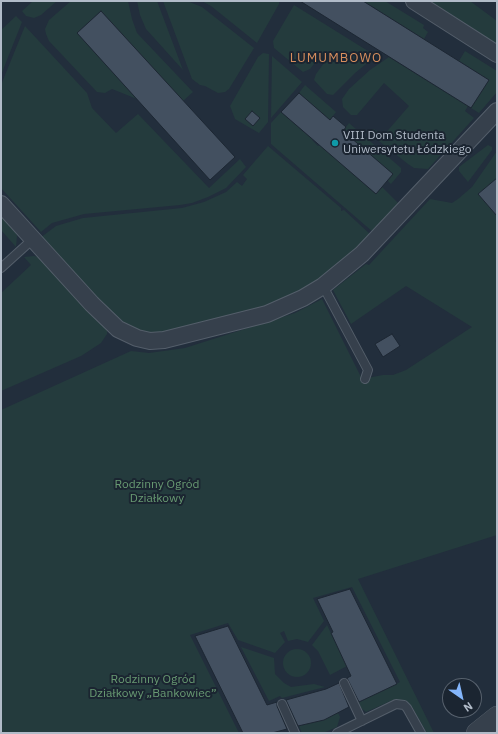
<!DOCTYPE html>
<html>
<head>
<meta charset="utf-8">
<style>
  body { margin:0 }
  #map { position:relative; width:498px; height:734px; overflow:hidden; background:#222e3c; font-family:"IBM Plex Sans",sans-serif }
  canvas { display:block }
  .frame { position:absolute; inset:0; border:2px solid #b1bbc8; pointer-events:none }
  .north { position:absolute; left:442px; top:678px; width:40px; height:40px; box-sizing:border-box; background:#1b2531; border:1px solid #57616d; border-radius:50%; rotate:146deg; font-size:11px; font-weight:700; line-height:16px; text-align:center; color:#b1bbc8 }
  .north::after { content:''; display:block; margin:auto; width:14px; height:18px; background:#84b5fa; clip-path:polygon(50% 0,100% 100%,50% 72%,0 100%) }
</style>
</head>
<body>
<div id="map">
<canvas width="498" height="734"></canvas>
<div class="frame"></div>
<div class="north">N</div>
</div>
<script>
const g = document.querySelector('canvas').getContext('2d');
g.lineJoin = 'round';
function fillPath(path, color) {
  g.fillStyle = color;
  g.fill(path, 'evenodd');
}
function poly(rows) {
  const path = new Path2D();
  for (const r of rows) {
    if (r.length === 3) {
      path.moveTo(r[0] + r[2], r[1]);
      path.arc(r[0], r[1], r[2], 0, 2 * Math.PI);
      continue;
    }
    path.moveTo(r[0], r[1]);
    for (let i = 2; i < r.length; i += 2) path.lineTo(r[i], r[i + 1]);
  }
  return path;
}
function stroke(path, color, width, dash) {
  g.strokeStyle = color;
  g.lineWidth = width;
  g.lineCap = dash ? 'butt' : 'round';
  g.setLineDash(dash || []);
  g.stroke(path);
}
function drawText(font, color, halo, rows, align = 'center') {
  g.font = font + ' "IBM Plex Sans",sans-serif';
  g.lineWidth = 4;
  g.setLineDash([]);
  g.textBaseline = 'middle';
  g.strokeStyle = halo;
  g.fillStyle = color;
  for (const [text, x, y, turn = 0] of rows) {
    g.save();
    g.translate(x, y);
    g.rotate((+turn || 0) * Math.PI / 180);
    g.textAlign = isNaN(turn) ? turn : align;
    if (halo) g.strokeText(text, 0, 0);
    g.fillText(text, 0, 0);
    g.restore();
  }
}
fillPath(poly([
  [33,1,57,1,41,15,34,18,26,16,22,11],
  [71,1,128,1,132,19,137,33,193,92,183,101,101,11,77,33,137,99,112,89,105,93,97,92,49,41,46,34,45,29,49,20],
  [137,1,157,1,183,70,146,29,140,15],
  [163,1,187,1,202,7,254,48,229,89,225,92,218,93,205,86,200,85,192,79],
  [202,1,279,1,279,4,257,43,211,6],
  [363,1,385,1,424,25,423,28,428,32,424,39],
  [430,1,470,1,497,21,497,44],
  [294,5,376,56,355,73,333,95,327,94,314,80,316,74,327,59,321,55,310,69,303,72,274,48,273,41],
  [16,16,22,22,1,75,1,30],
  [25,26,87,93,92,108,116,133,138,114,209,188,240,159,246,167,226,188,208,197,192,203,180,205,84,214,52,223,41,232,1,188,1,85],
  [465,51,497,71,497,92,479,113,471,108,489,80,459,61],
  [263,53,269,54,268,122,259,133,235,119,230,106,258,57],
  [272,56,302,82,271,118,272,57],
  [389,57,468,106,465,111,474,118,428,169,414,168,408,164,370,134,372,129,374,129,383,136,409,106,384,83,357,115,351,115,343,107,342,99,349,89,370,70],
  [305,85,336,112,330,120,299,93],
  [281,112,312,139,312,140,318,146,320,145,376,194,382,187,399,204,373,232,271,144,271,123],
  [349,123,401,168,401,172,391,184,388,181,393,174,343,131],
  [488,145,492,147,492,150,468,182,459,171,459,167],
  [268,146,341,208,341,211,344,210,371,235,338,267,300,292,277,302,250,311,167,333,145,333,128,327,121,322,40,238,56,226,83,218,182,208,204,202,226,192,237,182,242,186,247,179,243,175],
  [497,151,497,340,495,341,497,342,497,535,358,579,434,733,427,733,412,707,404,701,393,700,366,712,361,708,359,702,400,682,352,587,313,598,324,621,308,642,297,639,288,641,284,631,280,633,285,642,275,653,238,640,228,623,190,635,239,733,1,733,1,410,131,351,149,353,185,348,295,313,322,299,362,379,383,375,393,375,406,370,472,327,406,286,351,324,333,290,366,264,369,265,430,199,452,203,458,199,472,187],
  [1,214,14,228,17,236,16,247,1,230],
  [34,256,39,257,107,329,107,334,101,343,81,356,1,391,1,293,31,265,24,257],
  [327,625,347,666,330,675,318,651,312,645],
  [241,647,274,658,275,674,284,683,291,687,314,684,325,687,282,698,280,696,269,701],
  [297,663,14],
  [338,713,340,717,337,727,323,733,302,733,301,731,299,726]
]), '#243b3d');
const building = poly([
  [300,1,363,1,489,80,471,108,300,1],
  [101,11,235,157,210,180,77,33,101,11],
  [299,93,330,120,333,116,346,127,343,131,393,174,376,194,281,112,299,93],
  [252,111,260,118,253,126,245,119,252,111],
  [497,178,497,216,478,194,497,178],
  [392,334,400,346,383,357,375,344,392,334],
  [350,589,397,684,359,702,347,678,351,676,331,633,333,632,317,599,350,589],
  [228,626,267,705,277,702,277,706,287,729,272,733,243,733,195,636,228,626],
  [339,683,349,707,324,720,298,726,286,700,326,689,339,683]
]);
fillPath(building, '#435060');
stroke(building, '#1d2733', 1);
const service = poly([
  [1,268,33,239],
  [323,286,368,370,365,379],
  [344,683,362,721],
  [282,704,295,733],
  [337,733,396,704,404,705,407,708,421,733]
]);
const minor = poly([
  [414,1,497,54],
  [1,204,92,304,118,329,137,338,150,341,164,340,267,314,303,298,323,286,362,254,497,111]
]);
const tertiary = poly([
  [477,733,497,717]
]);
stroke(service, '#545e6a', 10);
stroke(minor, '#545e6a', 18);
stroke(tertiary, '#545e6a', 22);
stroke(service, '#36404c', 8);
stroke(minor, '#36404c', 16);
stroke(tertiary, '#36404c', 21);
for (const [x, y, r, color] of [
  [335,143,4,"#0f9aa8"]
]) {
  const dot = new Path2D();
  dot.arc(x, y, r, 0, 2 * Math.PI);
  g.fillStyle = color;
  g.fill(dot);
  stroke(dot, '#1b2531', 1.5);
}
drawText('12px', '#b1bbc8', '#1b2531', [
  ["VIII Dom Studenta",343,136],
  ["Uniwersytetu Łódzkiego",343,150]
], 'left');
drawText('12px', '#689a72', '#1b2531', [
  ["Rodzinny Ogród",157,485],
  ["Działkowy",157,499],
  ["Rodzinny Ogród",153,680],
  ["Działkowy „Bankowiec”",153,694]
]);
g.letterSpacing = '1px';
drawText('13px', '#d78e5d', '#1b2531', [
  ["LUMUMBOWO",336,58]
]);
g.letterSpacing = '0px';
</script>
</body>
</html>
